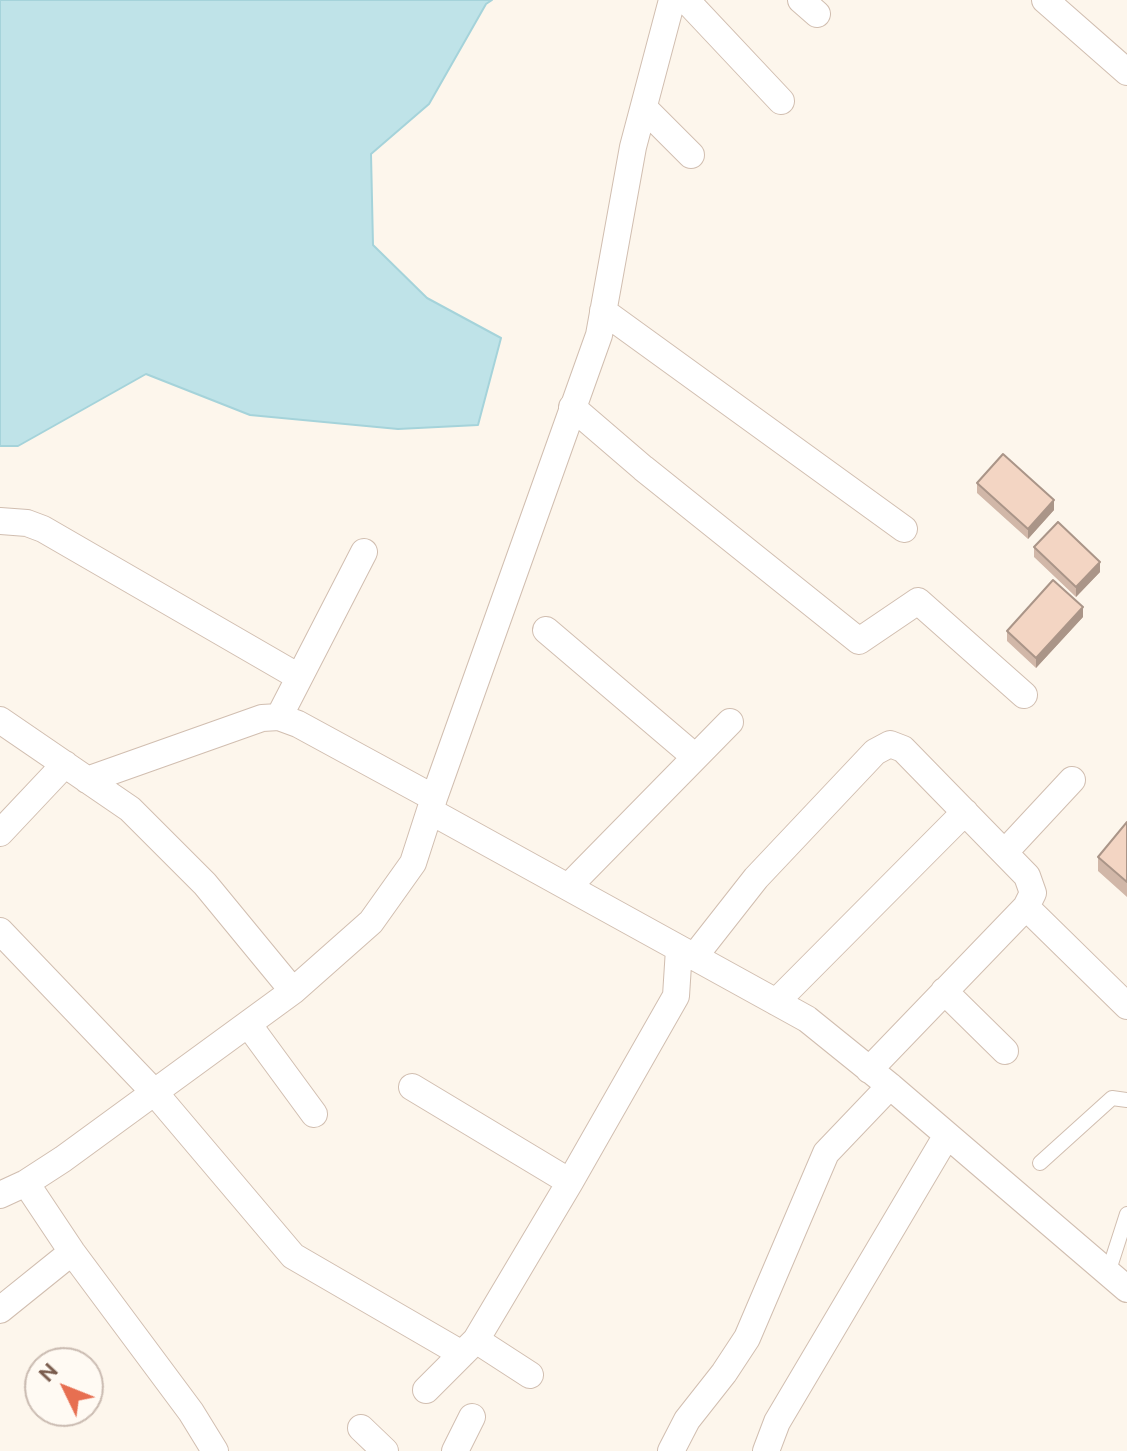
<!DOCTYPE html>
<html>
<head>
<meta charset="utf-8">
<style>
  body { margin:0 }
  #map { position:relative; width:1127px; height:1451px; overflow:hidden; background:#fdf6ec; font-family:Ubuntu,sans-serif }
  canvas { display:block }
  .north { position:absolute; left:24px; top:1347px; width:80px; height:80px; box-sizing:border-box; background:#fffaf3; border:2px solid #cabbb1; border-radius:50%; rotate:313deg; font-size:22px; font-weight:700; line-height:32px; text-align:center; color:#7a5c4d }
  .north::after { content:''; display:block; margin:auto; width:28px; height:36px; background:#e76f51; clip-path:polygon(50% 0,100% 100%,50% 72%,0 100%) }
</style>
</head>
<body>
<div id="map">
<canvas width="1127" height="1451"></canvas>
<div class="north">N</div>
</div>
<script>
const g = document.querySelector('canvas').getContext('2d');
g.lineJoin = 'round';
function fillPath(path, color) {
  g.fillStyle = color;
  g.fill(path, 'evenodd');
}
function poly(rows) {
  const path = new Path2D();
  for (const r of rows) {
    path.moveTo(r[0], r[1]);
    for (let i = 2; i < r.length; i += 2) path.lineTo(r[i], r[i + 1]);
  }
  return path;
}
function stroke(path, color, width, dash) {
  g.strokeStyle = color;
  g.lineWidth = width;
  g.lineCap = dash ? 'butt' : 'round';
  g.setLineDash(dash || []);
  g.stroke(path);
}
const water = poly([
  [0,0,492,0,486,4,429,104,371,154,373,245,427,298,501,338,478,425,398,429,250,415,146,374,18,446,0,446,0,0]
]);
fillPath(water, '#bfe3e8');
stroke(water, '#a5d3da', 2);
const service = poly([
  [1040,1163,1112,1098,1127,1100],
  [1108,1273,1127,1214]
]);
const minor = poly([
  [686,0,781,101],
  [801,0,817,14],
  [1045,0,1127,72],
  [644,108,691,155],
  [603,311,904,529],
  [572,407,643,468,859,641,918,601,1024,695],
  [0,521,27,523,43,529,299,677],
  [546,630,694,756],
  [279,717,364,552],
  [0,720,130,809,205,884,293,991],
  [87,780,262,718,279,717,298,724,434,798],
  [430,811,807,1019,890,1086,1127,1289],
  [0,833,65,764],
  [1005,852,1072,780],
  [568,887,730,722],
  [0,931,155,1093,293,1256,462,1354],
  [694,957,756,878,875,752,890,744,903,749,1027,876,1033,893,1026,907],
  [944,991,1005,1051],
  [776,1002,965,812],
  [248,1024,314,1114],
  [869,1070,1026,907,1127,1006],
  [412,1087,570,1182],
  [26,1183,72,1252,191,1412,215,1451],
  [0,1195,26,1183,63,1159,293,991,371,922,413,863,434,798,599,335,633,147,672,0],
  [0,1310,72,1252],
  [476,1340,530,1375],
  [426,1390,476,1340,570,1182,676,996,679,949],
  [361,1428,385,1451],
  [455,1451,472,1417],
  [671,1451,687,1420,724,1373,747,1338,826,1153,890,1086],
  [766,1451,777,1422,947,1135]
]);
stroke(service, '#d1beb0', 16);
stroke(minor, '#d1beb0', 28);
stroke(service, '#fff', 14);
stroke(minor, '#fff', 26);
fillPath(poly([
  [977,483,1054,510,1028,539,977,493],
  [1034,547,1100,572,1076,597,1034,557],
  [1083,617,1036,668,1007,641,1007,631],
  [1127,822,1127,897,1098,871,1098,857]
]), '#d1b7a8');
fillPath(poly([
  [1054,500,1054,510,1028,539,1028,529],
  [1100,562,1100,572,1076,597,1076,587],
  [1083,607,1083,617,1036,668,1036,658]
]), '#aa9588');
const building = poly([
  [1003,454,1054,500,1028,529,977,483,1003,454],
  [1058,522,1100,562,1076,587,1034,547,1058,522],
  [1053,580,1083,607,1036,658,1007,631,1053,580],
  [1127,822,1127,882,1098,857,1127,822]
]);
fillPath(building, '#f3d5c3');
stroke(building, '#aa9588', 2);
</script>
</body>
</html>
